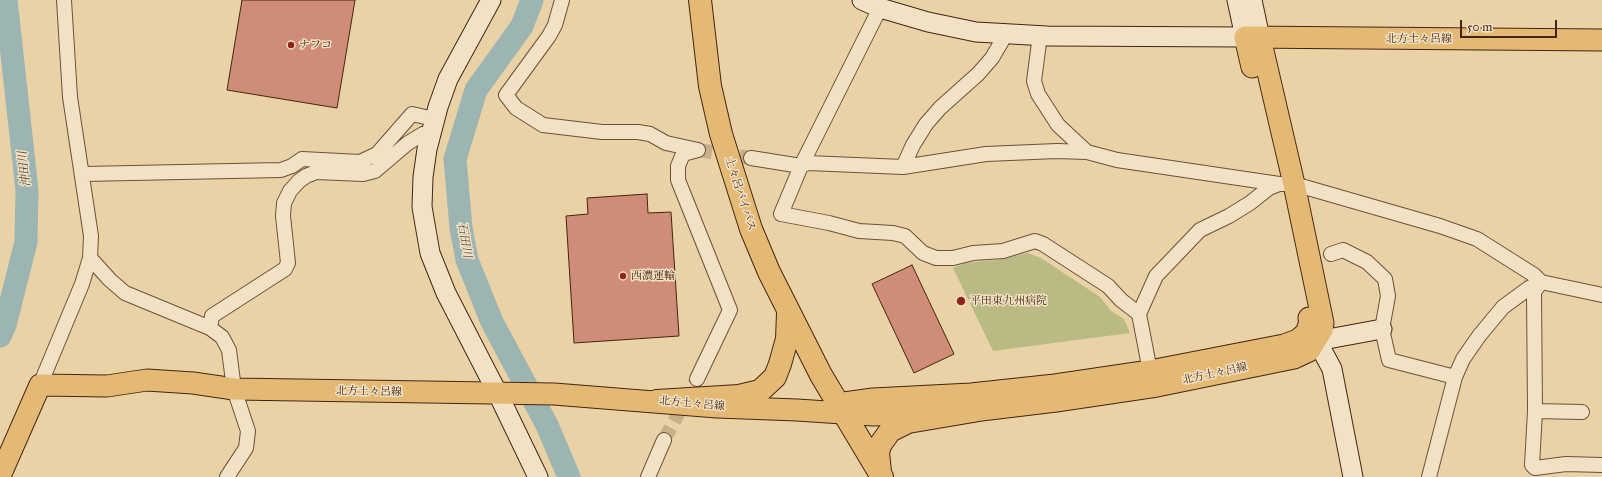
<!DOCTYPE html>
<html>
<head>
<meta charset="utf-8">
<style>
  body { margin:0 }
  #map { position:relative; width:1602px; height:477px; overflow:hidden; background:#e9d2a6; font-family:"IM FELL Great Primer",serif }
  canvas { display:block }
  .scale { position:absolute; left:1460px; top:20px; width:97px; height:18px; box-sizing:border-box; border:2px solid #452413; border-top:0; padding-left:5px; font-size:12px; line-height:14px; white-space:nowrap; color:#452413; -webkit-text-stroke:3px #f1e2c5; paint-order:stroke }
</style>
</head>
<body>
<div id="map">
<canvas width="1602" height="477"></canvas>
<div class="scale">50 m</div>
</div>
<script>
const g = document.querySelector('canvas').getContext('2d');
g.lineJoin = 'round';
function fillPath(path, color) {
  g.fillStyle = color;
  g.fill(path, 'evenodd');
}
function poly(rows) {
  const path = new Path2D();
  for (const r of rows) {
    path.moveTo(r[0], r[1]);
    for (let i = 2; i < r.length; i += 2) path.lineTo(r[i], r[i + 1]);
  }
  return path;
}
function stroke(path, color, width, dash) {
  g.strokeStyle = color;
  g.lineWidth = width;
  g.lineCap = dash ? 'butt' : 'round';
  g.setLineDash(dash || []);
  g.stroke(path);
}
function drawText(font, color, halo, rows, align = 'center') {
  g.font = font + ' "IM FELL Great Primer","Noto Serif JP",serif';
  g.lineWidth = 3;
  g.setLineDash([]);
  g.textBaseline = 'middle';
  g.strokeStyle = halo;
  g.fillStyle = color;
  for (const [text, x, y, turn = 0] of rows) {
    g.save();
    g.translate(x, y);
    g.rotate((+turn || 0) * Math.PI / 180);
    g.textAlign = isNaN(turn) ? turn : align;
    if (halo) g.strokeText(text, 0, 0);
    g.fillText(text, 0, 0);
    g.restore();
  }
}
fillPath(poly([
  [1028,253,1041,258,1100,297,1111,311,1124,319,1130,333,993,351,953,268,965,263,996,260]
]), '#babb84');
stroke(poly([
  [532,0,522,26,476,90,455,159,461,228,467,260,492,322,547,425,569,477],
  [0,336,5,325,26,242,27,190,6,0]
]), '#9cb5b2', 23);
const building = poly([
  [242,0,355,0,337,108,227,90,242,0],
  [647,194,648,213,671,212,679,336,574,343,566,216,588,214,587,198,647,194],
  [912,265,954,354,914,373,872,284,912,265]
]);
fillPath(building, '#cf8c76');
stroke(building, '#452413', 1);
stroke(poly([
  [698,150,751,158],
  [664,440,697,379]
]), '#c8af89', 14, [14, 7]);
const street = poly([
  [562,0,555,25,549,36,506,95,516,108,543,125,602,132,638,132,650,134,666,143,698,150],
  [880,8,801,166,781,214,829,223,859,231,893,233,905,236,923,253,936,258,953,258,973,253,1003,251,1035,241,1043,244,1108,286,1121,300,1139,314,1150,371,1154,379],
  [1040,35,1034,81,1038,94,1058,125,1087,152],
  [751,158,801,166,808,163,903,167,986,154,1057,151,1087,152,1117,160,1279,184,1294,184,1440,226,1477,239,1534,275,1541,282],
  [903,167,913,145,926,124,940,108,978,74,992,58,1006,34],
  [83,174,281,170,292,166,302,159,360,162,377,154,412,114,434,119],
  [1331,254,1343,250,1367,262,1385,279,1388,296,1382,329,1389,360,1455,377],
  [90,258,110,280,125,293,210,328,222,337,229,350,234,389,248,431,246,448,227,477],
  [1541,282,1534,292,1535,411,1532,465,1535,468,1566,464,1602,465],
  [1139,314,1156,276,1200,230,1229,216,1250,203,1269,188,1279,184],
  [210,328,212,316,285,269,288,263,283,216,284,203,290,191,299,181,306,176,316,172,363,174,375,171,408,143,423,134,430,136],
  [697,379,730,310,678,180,678,166,683,154,698,150],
  [40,385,82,284,90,258,91,236,70,97,64,0],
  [1535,411,1582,412],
  [648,477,664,440],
  [1429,477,1455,377,1463,359,1479,336,1503,307,1529,288,1541,282,1602,295]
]);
const secondary = poly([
  [491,0,448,79,438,107,427,149,423,177,422,207,430,253,446,293,498,394,538,477],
  [862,0,880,8,928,22,976,32,1047,36,1245,37,1237,0],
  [1252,0,1260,38],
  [1306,333,1317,341,1332,369,1353,477],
  [1317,341,1382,329]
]);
const primary = poly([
  [1252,67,1245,37,1602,40],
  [837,404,873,399,971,394,1055,385,1150,371,1284,345,1298,340,1306,333,1310,322,1309,318],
  [0,476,40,385,107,386,147,380,193,383,234,389,554,394,717,407,797,410,873,415,973,411,1056,401,1157,386,1294,358,1309,351,1322,330,1323,323,1294,184,1260,38]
]);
const highway = poly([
  [700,0,710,86,721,134,751,229,769,272,821,375,882,477],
  [657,401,739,396,760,391,775,377,780,364,787,339,788,313],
  [880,472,878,453,880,445,890,431,908,422,973,411]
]);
stroke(street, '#6e5038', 16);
stroke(secondary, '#452413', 21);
stroke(primary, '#452413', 23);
stroke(highway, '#452413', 24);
stroke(street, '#f1e2c5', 14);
stroke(secondary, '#f1e2c5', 19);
stroke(primary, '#e4b973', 21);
stroke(highway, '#e4b973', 22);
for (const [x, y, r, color] of [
  [291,45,4,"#8f2418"],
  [623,276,4,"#8f2418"],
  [961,301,5,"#8f2418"]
]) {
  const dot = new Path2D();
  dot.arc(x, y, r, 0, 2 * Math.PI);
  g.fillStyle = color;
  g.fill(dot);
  stroke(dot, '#f1e2c5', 1.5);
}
drawText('11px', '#452413', '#f1e2c5', [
  ["北方土々呂線",1419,39],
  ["土々呂バイパス",740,194,72],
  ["北方土々呂線",1215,374,-12],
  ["北方土々呂線",369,392,1],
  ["北方土々呂線",692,404,5]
]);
drawText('11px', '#452413', '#f1e2c5', [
  ["ナフコ",299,45],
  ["西濃運輸",631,276],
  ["平田東九州病院",970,301]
], 'left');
drawText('italic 12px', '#5b483b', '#f1e2c5', [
  ["沖田川",25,169,-96],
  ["石田川",464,240,80]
]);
</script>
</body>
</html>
